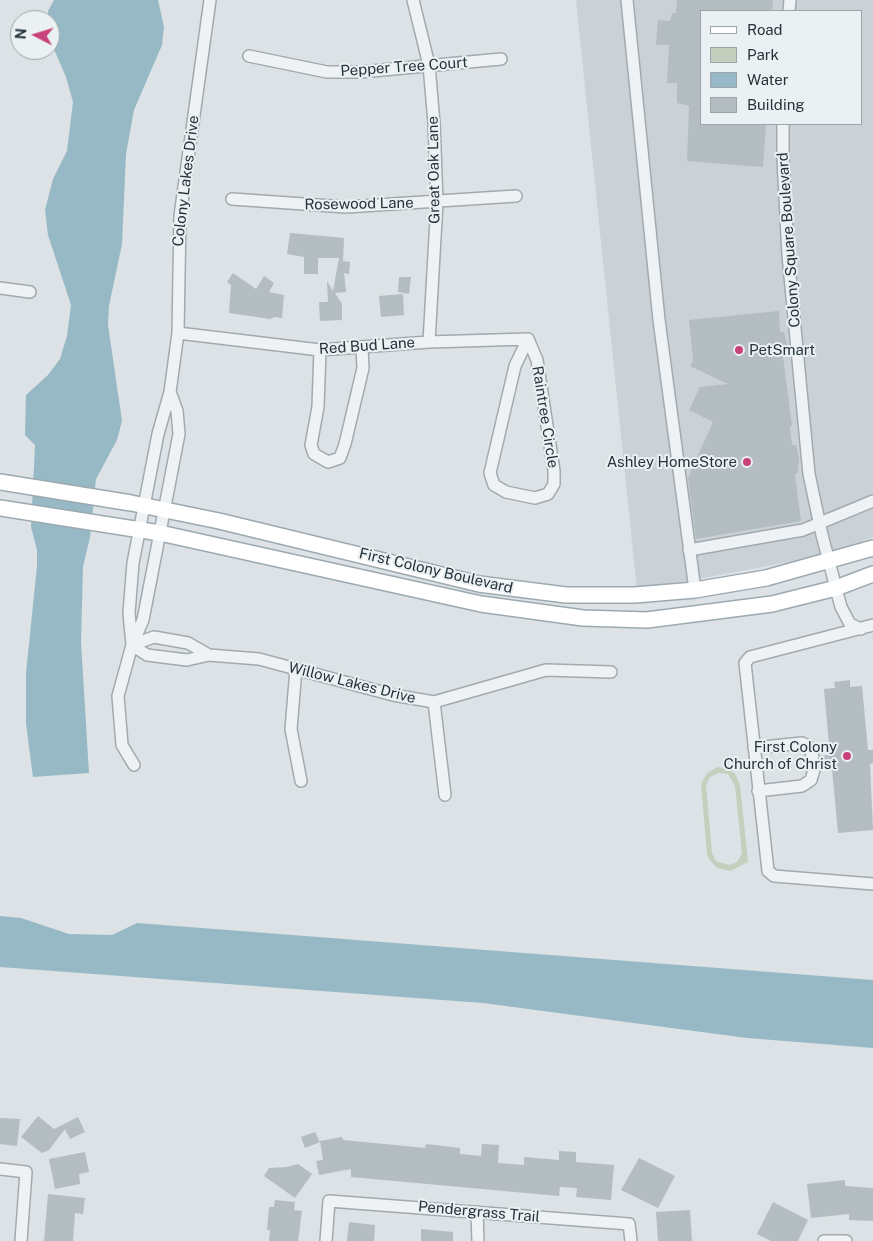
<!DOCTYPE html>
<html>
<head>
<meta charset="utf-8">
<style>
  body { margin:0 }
  #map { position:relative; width:873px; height:1241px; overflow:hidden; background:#dce2e5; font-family:"Public Sans",sans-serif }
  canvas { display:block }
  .legend { position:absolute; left:700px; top:10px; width:162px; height:115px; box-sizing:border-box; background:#ebf1f3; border:1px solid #9ca5a9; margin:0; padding:6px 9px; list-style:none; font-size:15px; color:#26333b }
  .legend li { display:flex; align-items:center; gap:10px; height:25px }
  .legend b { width:25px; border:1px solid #9ca5a9 }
  .north { position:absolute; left:10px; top:10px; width:50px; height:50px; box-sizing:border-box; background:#ebf1f3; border:1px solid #9ca5a9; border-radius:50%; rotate:275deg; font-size:14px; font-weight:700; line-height:20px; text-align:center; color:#26333b }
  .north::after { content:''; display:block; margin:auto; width:18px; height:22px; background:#c8437b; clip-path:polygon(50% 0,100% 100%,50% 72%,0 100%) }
</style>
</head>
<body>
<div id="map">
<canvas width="873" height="1241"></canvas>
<ul class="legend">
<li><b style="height:6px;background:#fff"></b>Road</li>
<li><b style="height:14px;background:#c6cfbd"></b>Park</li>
<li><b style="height:14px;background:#97b9c5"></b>Water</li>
<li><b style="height:14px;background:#b3bdc2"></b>Building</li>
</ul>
<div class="north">N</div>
</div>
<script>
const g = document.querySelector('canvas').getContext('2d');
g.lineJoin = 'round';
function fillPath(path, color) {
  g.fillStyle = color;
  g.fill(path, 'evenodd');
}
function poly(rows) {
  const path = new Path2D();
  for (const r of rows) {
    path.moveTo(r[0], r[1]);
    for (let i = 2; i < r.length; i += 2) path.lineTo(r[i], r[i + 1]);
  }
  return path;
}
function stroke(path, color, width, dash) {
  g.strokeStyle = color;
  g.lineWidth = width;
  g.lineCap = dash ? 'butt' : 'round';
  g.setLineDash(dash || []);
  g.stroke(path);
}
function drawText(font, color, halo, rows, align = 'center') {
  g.font = font + ' "Public Sans",sans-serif';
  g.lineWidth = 4;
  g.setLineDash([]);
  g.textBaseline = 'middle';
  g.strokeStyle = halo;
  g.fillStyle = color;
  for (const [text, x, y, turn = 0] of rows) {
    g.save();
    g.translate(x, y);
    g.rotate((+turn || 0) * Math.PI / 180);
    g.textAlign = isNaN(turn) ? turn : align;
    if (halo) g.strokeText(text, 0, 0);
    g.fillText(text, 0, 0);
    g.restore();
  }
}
fillPath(poly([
  [576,0,873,0,873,537,822,556,637,590],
  [702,11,862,11,862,124,702,124]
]), '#cad2d7');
fillPath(poly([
  [718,767,730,770,735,774,740,785,748,862,730,871,717,868,709,859,707,854,701,784,707,773],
  [719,773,728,774,735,786,742,853,737,862,729,865,716,861,712,853,706,785,710,777]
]), '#c6cfbd');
fillPath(poly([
  [54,0,158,0,164,27,162,45,134,110,126,154,122,244,109,306,108,325,122,421,117,440,96,479,90,537,83,567,81,642,89,773,33,777,26,724,26,673,37,566,37,550,31,527,35,445,25,435,26,395,48,375,60,359,67,336,71,305,48,235,45,210,53,179,67,151,73,102,66,77,50,40,48,11],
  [0,916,21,918,69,934,112,935,137,923,873,980,873,1048,747,1038,483,1003,0,967]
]), '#97b9c5');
fillPath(poly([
  [677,0,773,0,772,11,702,11,702,124,766,124,763,167,687,161,689,106,677,103,677,83,667,83,669,45,656,45,658,20,670,21,672,13,676,13],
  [290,233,344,238,343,261,350,262,349,274,344,273,346,292,335,293,342,304,342,320,320,321,319,302,328,302,327,281,333,291,339,258,318,258,318,274,304,274,304,257,287,254],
  [233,273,256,289,264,276,274,283,269,292,284,295,282,318,275,317,270,319,229,313,231,285,227,282],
  [399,277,411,277,409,294,398,292],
  [403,294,404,315,381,317,379,296],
  [779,311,780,332,784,332,787,344,786,357,783,357,792,425,790,426,792,445,796,445,799,458,798,473,795,474,801,521,696,539,688,478,713,422,689,410,700,387,728,384,690,366,693,360,689,320],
  [850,680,850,687,862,686,868,750,873,750,873,763,870,764,873,830,838,833,832,769,821,770,817,763,820,756,830,755,824,689,835,688,834,682],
  [38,1116,54,1129,78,1117,85,1132,70,1139,65,1129,49,1150,42,1153,21,1137],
  [0,1118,20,1119,17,1146,0,1144],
  [315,1132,320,1142,305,1148,301,1137],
  [342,1137,343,1140,425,1148,426,1144,460,1148,460,1154,481,1156,482,1144,499,1145,498,1163,524,1165,524,1157,559,1160,559,1151,576,1152,576,1162,614,1165,611,1200,576,1197,577,1188,560,1187,559,1196,351,1177,351,1169,319,1175,316,1161,323,1160,320,1141],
  [85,1152,89,1172,79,1174,80,1184,55,1189,49,1159],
  [639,1158,675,1176,658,1208,621,1190],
  [298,1164,312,1174,295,1198,264,1176,269,1168,287,1167],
  [845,1180,845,1186,873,1188,873,1221,849,1220,849,1214,811,1218,807,1184],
  [48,1194,85,1198,83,1214,75,1213,73,1241,44,1241],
  [275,1200,295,1202,294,1210,302,1211,298,1241,269,1241,270,1230,267,1230,269,1207,274,1207],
  [773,1202,808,1220,798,1241,771,1241,757,1234],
  [690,1210,692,1241,658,1241,656,1212],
  [349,1222,375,1225,374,1241,347,1241],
  [421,1229,453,1232,453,1241,421,1241]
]), '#b3bdc2');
const minor = poly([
  [413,0,429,65,434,123,437,202,429,342],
  [627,0,659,320,695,590],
  [789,11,790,0],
  [249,56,327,72,361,72,501,59],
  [783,124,783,159,788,255,809,474,822,535,841,607,850,624,861,629],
  [232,199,346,207,516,196],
  [0,288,30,292],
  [178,333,320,350,429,342,528,339],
  [528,339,537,360,554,471,554,484,548,494,535,498,506,492,494,485,490,473,515,366,528,339],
  [320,350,318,407,311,445,314,454,328,462,340,458,345,444,363,368,362,348],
  [689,550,803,530,873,501],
  [873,625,750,657,745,663,768,871,774,876,873,884],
  [132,645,129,613,133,563,158,434,170,392,178,333,180,216,210,0],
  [132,645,147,655,187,660,209,655,259,659,393,695,434,702,546,670,611,672],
  [132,645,154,637,188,643,209,655],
  [296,669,291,729,301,781],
  [434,702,445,795],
  [754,748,802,743,808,746,813,757],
  [134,765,122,745,118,696,132,645,143,620,179,434,177,411,170,392],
  [758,791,802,786,811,780,814,770],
  [0,1169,26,1172,21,1241],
  [477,1212,478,1241],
  [326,1241,329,1201,629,1224,631,1241],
  [824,1241,846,1241]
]);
const major = poly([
  [0,482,131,503,219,521,479,584,566,595,635,595,695,590,766,578,873,548],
  [0,508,160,533,481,604,583,618,647,620,772,604,836,588,873,574]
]);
stroke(minor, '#a2aaaf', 14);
stroke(major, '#9caab0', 18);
stroke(minor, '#eef2f4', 11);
stroke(major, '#fff', 15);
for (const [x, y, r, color] of [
  [739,350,5,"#c8437b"],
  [747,462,5,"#c8437b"],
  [847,756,5,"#c8437b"]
]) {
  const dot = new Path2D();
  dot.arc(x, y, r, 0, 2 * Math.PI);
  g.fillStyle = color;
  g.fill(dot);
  stroke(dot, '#ebf1f3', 2);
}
drawText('15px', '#26333b', '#ebf1f3', [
  ["Pepper Tree Court",404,67,-4],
  ["Great Oak Lane",434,170,-91],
  ["Colony Lakes Drive",186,181,-83],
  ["Rosewood Lane",359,204,-1],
  ["Colony Square Boulevard",789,240,-94],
  ["Red Bud Lane",367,346,-4],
  ["Raintree Circle",545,417,81],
  ["First Colony Boulevard",436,571,13],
  ["Willow Lakes Drive",352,683,14],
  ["Pendergrass Trail",479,1212,5]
]);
drawText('15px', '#26333b', '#ebf1f3', [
  ["PetSmart",749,350,"left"],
  ["Ashley HomeStore",737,462],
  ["First Colony",837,747],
  ["Church of Christ",837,764]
], 'right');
</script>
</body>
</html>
